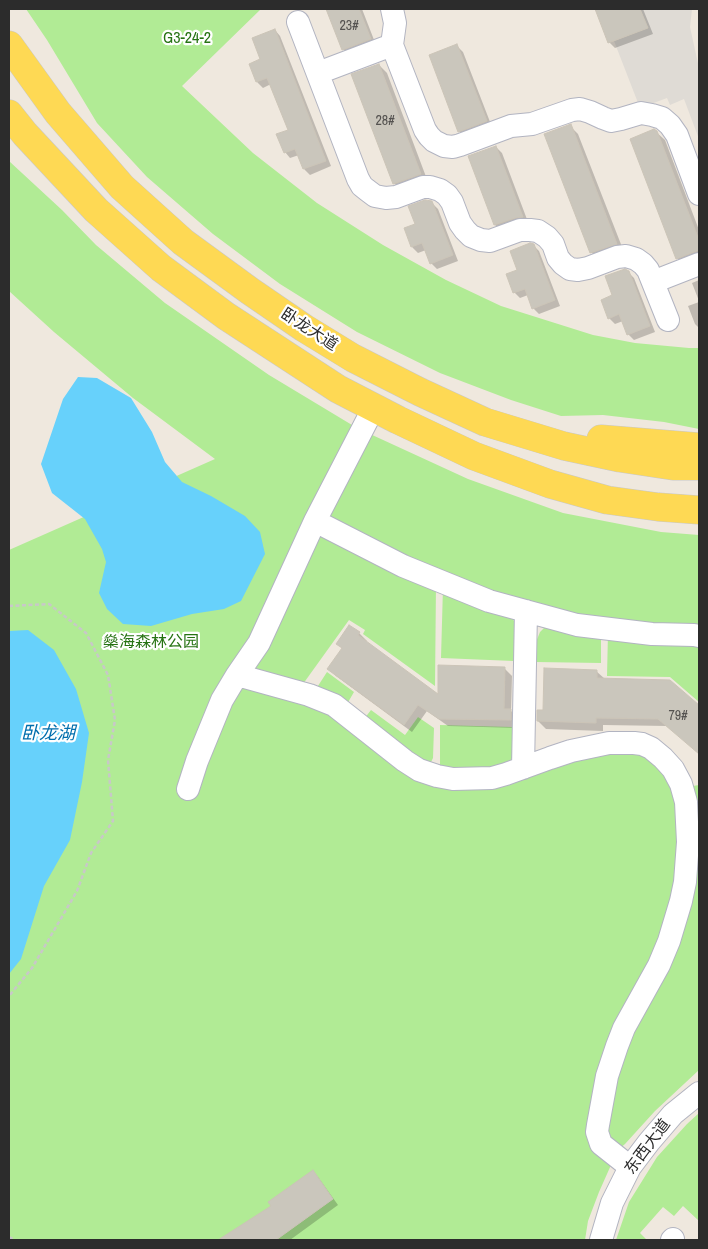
<!DOCTYPE html>
<html>
<head>
<meta charset="utf-8">
<style>
  body { margin:0 }
  #map { position:relative; width:708px; height:1249px; overflow:hidden; background:#efe8de; font-family:"Archivo Narrow",sans-serif }
  canvas { display:block }
  .frame { position:absolute; inset:0; border:10px solid #2c2c2c; pointer-events:none }
</style>
</head>
<body>
<div id="map">
<canvas width="708" height="1249"></canvas>
<div class="frame"></div>
</div>
<script>
const g = document.querySelector('canvas').getContext('2d');
g.lineJoin = 'round';
function fillPath(path, color) {
  g.fillStyle = color;
  g.fill(path, 'evenodd');
}
function poly(rows) {
  const path = new Path2D();
  for (const r of rows) {
    path.moveTo(r[0], r[1]);
    for (let i = 2; i < r.length; i += 2) path.lineTo(r[i], r[i + 1]);
  }
  return path;
}
function stroke(path, color, width, dash) {
  g.strokeStyle = color;
  g.lineWidth = width;
  g.lineCap = dash ? 'butt' : 'round';
  g.setLineDash(dash || []);
  g.stroke(path);
}
function drawText(font, color, halo, rows, align = 'center') {
  g.font = font + ' "Archivo Narrow","Noto Sans SC",sans-serif';
  g.lineWidth = 4.5;
  g.setLineDash([]);
  g.textBaseline = 'middle';
  g.strokeStyle = halo;
  g.fillStyle = color;
  for (const [text, x, y, turn = 0] of rows) {
    g.save();
    g.translate(x, y);
    g.rotate((+turn || 0) * Math.PI / 180);
    g.textAlign = isNaN(turn) ? turn : align;
    if (halo) g.strokeText(text, 0, 0);
    g.fillText(text, 0, 0);
    g.restore();
  }
}
fillPath(poly([
  [26,9,261,9,182,86,253,153,317,203,383,245,446,280,501,306,593,335,635,343,689,348,699,348,699,429,664,422,603,415,561,416,511,400,440,373,357,332,280,284,213,234,147,177,97,123,47,40],
  [9,161,62,210,96,245,165,303,269,375,357,428,468,479,563,513,661,532,699,535,699,628,578,617,436,584,435,686,363,634,365,630,349,620,303,684,325,710,415,775,568,759,636,750,663,768,678,797,676,905,592,1118,611,1165,599,1192,588,1221,585,1240,9,1240,9,550,215,459,133,398,54,332,9,291],
  [443,587,511,615,515,623,514,661,441,658],
  [546,626,601,632,601,663,536,662,536,642,540,632],
  [608,633,699,641,699,702,670,677,607,676],
  [327,672,354,692,347,704,316,689],
  [371,710,405,735,418,717,434,728,433,758,428,768,364,719],
  [440,725,513,727,512,758,508,764,502,769,440,771],
  [699,785,699,831,698,830,687,787],
  [699,849,699,1070,655,1111,625,1144,619,1149,602,1128,606,1098,697,850],
  [699,1113,699,1221,683,1206,674,1216,663,1207,640,1233,646,1239,645,1240,616,1240,629,1202,657,1157,687,1124]
]), '#b1eb95');
fillPath(poly([
  [640,9,692,9,690,27,699,68,699,139,684,99,670,105,667,98,640,108,614,41,647,28]
]), '#dfdbd5');
fillPath(poly([
  [78,377,97,378,131,398,152,432,165,462,182,482,211,496,245,516,260,532,265,554,241,601,224,609,192,614,151,626,123,624,107,609,99,593,106,562,102,549,85,519,52,493,41,464,63,399],
  [28,630,54,650,76,689,89,733,82,782,70,840,44,886,21,959,9,974,9,631]
]), '#67d1fb');
fillPath(poly([
  [328,9,362,9,376,45,349,55,343,49],
  [596,9,643,9,653,34,615,48,609,42],
  [275,30,280,36,331,166,310,175,304,169,299,155,290,158,285,152,289,131,271,84,263,88,257,82,251,64,262,60],
  [457,46,463,52,492,127,465,137,459,131],
  [379,65,387,73,428,182,402,191,394,183],
  [570,126,578,134,624,252,599,260,591,252],
  [656,132,665,140,699,230,699,260,685,266,677,258],
  [496,147,502,153,528,222,501,231,495,225,469,157],
  [432,203,438,209,458,261,437,269,431,263,426,250,418,253,412,247,405,229,417,225],
  [533,245,539,251,560,306,539,314,534,309,528,295,520,298,514,292,519,270],
  [628,272,634,278,655,332,634,340,628,334,623,321,615,324,609,318,614,296],
  [699,280,699,301,692,283],
  [699,302,699,328,695,324,688,306],
  [359,633,367,641,365,642,439,696,504,668,512,676,511,711,518,718,518,728,448,726,427,711,412,732,336,676,329,669,343,649,338,644],
  [596,671,605,679,669,681,699,707,699,753,667,726,603,725,603,731,546,729,538,721,544,712],
  [312,1171,318,1177,338,1205,290,1240,221,1240,273,1207]
]), '#0003');
const building = poly([
  [326,9,359,9,371,39,342,50,326,9],
  [595,9,640,9,648,28,608,43,595,9],
  [275,29,326,161,303,169,295,149,284,153,276,134,288,130,267,78,256,82,249,64,260,59,252,38,275,29],
  [457,44,487,121,458,132,429,55,457,44],
  [379,64,421,174,393,184,351,74,379,64],
  [571,124,617,244,590,253,544,134,571,124],
  [654,129,657,131,699,240,699,250,676,259,630,139,654,129],
  [496,146,523,217,515,218,494,225,468,156,496,146],
  [425,200,432,201,453,255,430,264,422,243,411,247,404,228,415,224,408,206,425,200],
  [530,243,534,244,555,300,532,309,525,289,513,293,506,274,517,270,510,251,530,243],
  [625,269,629,271,650,326,627,335,619,314,608,319,601,300,612,295,605,276,625,269],
  [349,625,360,632,358,635,438,694,438,665,505,667,504,709,511,709,511,720,439,719,418,705,404,725,327,669,342,648,336,644,349,625],
  [544,668,597,670,597,678,670,680,699,705,699,754,658,719,596,718,596,723,537,721,537,710,543,710,544,668],
  [313,1170,333,1199,276,1240,218,1240,271,1206,268,1202,313,1170]
]);
fillPath(building, '#cac6bc');
stroke(building, '#cbc4b7', 1);
const minor = poly([
  [392,9,395,23,392,45,425,130,429,136,434,141,444,146,453,147,460,145,511,126,532,124,572,110,580,109,590,112,603,118,611,121,621,119,641,113,652,115,662,118,670,125,677,135,699,194],
  [298,22,358,179,362,186,367,190,375,196,386,198,396,197,423,187,430,187,440,190,447,195,452,202,460,223,465,230,471,236,481,240,490,241,520,230,530,230,538,231,547,237,553,244,558,258,563,264,570,269,578,270,588,268,617,257,626,256,636,259,643,264,648,270,668,320],
  [318,73,392,45],
  [653,282,699,264],
  [315,521,403,566,489,601,577,625,652,634,694,635,699,636],
  [237,675,309,695,334,705,405,761,419,770,437,776,453,779,492,778,506,774,550,758,571,751,609,743,634,743,642,744,651,748,663,758,673,769,681,784,686,802,688,842,685,882,681,901,669,941,659,965,624,1028,617,1046,607,1076,598,1125,597,1132,601,1144,630,1167],
  [523,768,526,611],
  [188,789,197,761,222,700,237,675,259,643,315,521,374,407],
  [601,1240,612,1203,630,1167,649,1142,673,1114,699,1093],
  [672,1240,673,1239]
]);
const major = poly([
  [9,45,58,113,122,187,183,242,250,291,304,328,353,358,420,392,485,422,564,446,620,458,673,466,699,466],
  [9,114,25,134,96,210,161,268,226,316,338,389,398,420,474,456,550,484,607,500,658,507,699,510],
  [601,439,699,447]
]);
stroke(minor, '#b2b4c1', 24);
stroke(major, '#c8c8c8', 29);
stroke(poly([
  [9,606,49,604,86,633,108,675,115,720,108,760,113,821,91,853,77,891,32,968,9,996],
  [9,1237,15,1240]
]), '#c8c8c8', 2.5, [4, 2.5]);
stroke(minor, '#fff', 22);
stroke(major, '#fed954', 28);
drawText('14px', '#545250', null, [
  ["23#",349,26],
  ["28#",385,121],
  ["79#",678,716]
]);
drawText('16px', '#267313', '#fff', [
  ["G3-24-2",187,39],
  ["燊海森林公园",151,643]
]);
drawText('16px', '#2c2c2c', '#fff', [
  ["卧龙大道",309,330,33],
  ["东西大道",648,1147,-53]
]);
drawText('italic 18px', '#006ead', '#fff', [
  ["卧龙湖",48,734]
]);
</script>
</body>
</html>
